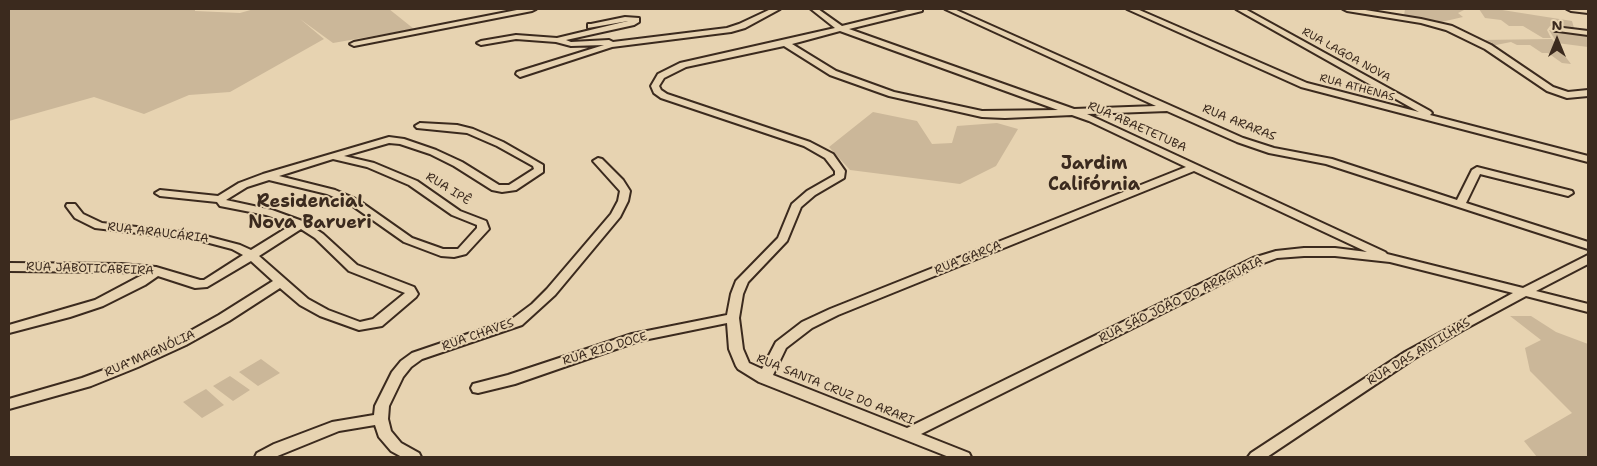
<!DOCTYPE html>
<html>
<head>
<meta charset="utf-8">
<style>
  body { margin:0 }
  #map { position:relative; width:1597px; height:466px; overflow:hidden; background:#e7d3b1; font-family:"Shantell Sans",sans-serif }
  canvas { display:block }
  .frame { position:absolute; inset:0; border:10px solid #3b2a1e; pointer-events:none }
  .north { position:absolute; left:1532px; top:15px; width:50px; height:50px; -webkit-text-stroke:4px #e7d3b1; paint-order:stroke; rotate:0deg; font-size:14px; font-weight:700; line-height:20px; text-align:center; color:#3b2a1e }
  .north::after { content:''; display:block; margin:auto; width:18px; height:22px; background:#3b2a1e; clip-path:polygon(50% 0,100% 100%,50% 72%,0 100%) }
</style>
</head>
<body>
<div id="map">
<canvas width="1597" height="466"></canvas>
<div class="frame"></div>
<div class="north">N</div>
</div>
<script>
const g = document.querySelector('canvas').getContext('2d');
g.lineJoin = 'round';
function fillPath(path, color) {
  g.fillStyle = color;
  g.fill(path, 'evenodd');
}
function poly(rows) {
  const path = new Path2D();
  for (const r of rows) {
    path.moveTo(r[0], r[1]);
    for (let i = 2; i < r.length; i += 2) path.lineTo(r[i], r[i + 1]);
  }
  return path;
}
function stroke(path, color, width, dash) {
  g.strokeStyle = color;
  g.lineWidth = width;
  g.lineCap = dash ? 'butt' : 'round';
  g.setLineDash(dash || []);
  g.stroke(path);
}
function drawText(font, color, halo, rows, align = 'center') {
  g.font = font + ' "Shantell Sans",sans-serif';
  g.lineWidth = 4;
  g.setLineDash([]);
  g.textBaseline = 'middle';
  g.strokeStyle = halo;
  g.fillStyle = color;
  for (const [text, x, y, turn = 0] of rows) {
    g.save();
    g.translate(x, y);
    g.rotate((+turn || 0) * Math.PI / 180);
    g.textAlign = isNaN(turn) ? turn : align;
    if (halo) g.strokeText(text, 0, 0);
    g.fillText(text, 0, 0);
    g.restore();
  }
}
fillPath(poly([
  [9,9,195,9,195,11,240,13,254,9,389,9,414,29,333,43,300,19,324,39,230,92,189,95,144,114,94,97,9,121],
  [1405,9,1466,9,1458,13,1463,17,1437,23,1404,16],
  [1479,9,1496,9,1572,21,1574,28,1550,26,1547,30,1551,38,1543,38,1523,26,1509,26,1501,20,1485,18],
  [1549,30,1588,35,1588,47,1557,43],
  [1552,39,1571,64,1562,63,1548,53,1542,53,1530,45,1517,45,1511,42,1491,46,1479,40],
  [873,112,917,121,932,144,952,143,957,126,997,123,1018,129,996,166,960,184,850,170,829,147],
  [1510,316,1531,316,1556,332,1588,344,1588,457,1537,457,1524,441,1572,413,1530,371,1525,348,1541,340],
  [261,359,280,373,258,386,239,372],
  [230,376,250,390,233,401,213,386],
  [206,389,224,405,202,418,183,402]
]), '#cbb799');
const minor = poly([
  [522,9,536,9,532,11,354,46,350,44,354,42,522,9],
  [771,9,780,9,745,28,731,32,612,47,520,77,516,74,517,72,604,45,571,46,556,42,516,39,481,45,477,43,481,41,516,35,557,38,628,21,588,28,588,24,591,24,625,17,639,18,639,22,634,25,566,40,571,42,609,40,613,42,727,28,739,24,771,9],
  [811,9,818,9,842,26,911,9,922,9,922,11,849,29,1074,109,1156,106,945,9,954,9,1243,138,1274,148,1332,159,1457,200,1472,170,1477,167,1572,191,1573,193,1568,196,1480,174,1466,203,1588,242,1588,249,1326,164,1269,153,1237,142,1167,111,1087,114,1385,252,1387,254,1523,288,1588,255,1588,264,1536,291,1588,304,1588,312,1526,296,1463,330,1415,358,1267,457,1248,457,1251,453,1405,352,1513,293,1390,262,1335,256,1304,256,1277,258,1261,264,921,434,969,453,971,457,949,457,759,382,738,369,736,366,729,349,727,323,639,341,515,384,478,393,473,392,471,388,473,384,508,375,632,334,727,315,731,294,736,281,778,238,792,204,807,191,835,175,835,171,825,158,804,146,661,98,654,93,651,86,658,74,680,63,835,28,811,9],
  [840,31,1058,110,982,111,894,92,836,71,792,44,840,31],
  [784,46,830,75,889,96,982,117,1005,118,1072,115,1089,121,1186,167,830,309,802,322,776,342,762,369,749,363,743,349,739,318,743,294,748,282,787,241,801,207,815,195,844,178,845,171,833,154,810,142,667,94,661,90,659,86,664,78,686,67,784,46],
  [1194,171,1367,252,1335,248,1304,248,1276,251,1253,258,907,428,773,375,786,348,812,328,838,315,1194,171],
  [1127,9,1137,9,1307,83,1419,112,1236,9,1245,9,1430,111,1432,113,1430,115,1588,156,1588,162,1301,87,1127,9],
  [1343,9,1359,9,1421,19,1452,26,1491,45,1553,87,1568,92,1588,90,1588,96,1567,98,1547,91,1485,49,1446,30,1421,23,1347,11,1343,9],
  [1567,9,1588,9,1588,13,1571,11,1567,9],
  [1555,27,1588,31,1588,35,1558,31,1555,31,1555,27],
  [420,123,457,125,473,129,503,142,543,165,543,172,516,190,502,192,492,190,454,166,430,154,400,144,389,143,344,156,374,163,417,181,460,211,486,221,489,229,466,254,454,257,441,256,404,242,350,204,327,194,269,180,247,187,226,200,272,210,305,222,323,234,357,265,414,287,418,294,416,297,382,326,359,330,320,316,300,305,280,288,229,321,186,345,138,367,91,386,9,409,9,399,82,378,128,361,176,339,219,315,273,281,251,261,207,287,195,288,158,276,145,285,103,306,70,317,9,333,9,325,95,300,144,274,121,272,9,271,9,263,121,264,156,267,200,280,204,280,243,255,232,249,198,240,95,228,75,218,66,206,67,204,75,204,83,214,102,223,198,234,240,245,251,250,293,224,266,215,220,206,217,202,160,196,155,193,160,190,218,196,239,183,263,174,389,137,404,139,436,150,462,162,499,185,509,185,534,169,533,166,497,146,467,133,417,128,415,126,420,123],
  [333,159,367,167,409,185,452,215,477,225,477,228,458,249,443,249,412,238,358,200,335,190,279,176,333,159],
  [301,229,315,238,349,271,405,293,373,319,360,322,328,310,308,299,259,256,301,229],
  [598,158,602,159,623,180,630,191,628,201,620,217,555,295,522,325,422,359,411,367,403,377,389,406,388,419,391,431,401,443,419,453,421,457,402,457,391,451,379,437,375,425,339,431,275,457,255,457,257,453,274,444,332,422,374,415,375,406,392,372,401,361,412,353,512,319,532,304,547,289,611,214,618,201,620,191,593,161,598,158]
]);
stroke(minor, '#3b2a1e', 4);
fillPath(minor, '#e7d3b1');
drawText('11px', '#3b2a1e', '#e7d3b1', [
  ["RUA LAGOA NOVA",1346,55,29],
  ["RUA ATHENAS",1357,88,15]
]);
drawText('12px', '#3b2a1e', '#e7d3b1', [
  ["RUA ARARAS",1239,123,22],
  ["RUA ABAETETUBA",1137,127,24],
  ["RUA IPÊ",448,189,32],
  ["RUA ARAUCÁRIA",158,233,7],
  ["RUA GARÇA",968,258,-22],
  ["RUA JABOTICABEIRA",90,269,2],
  ["RUA SÃO JOÃO DO ARAGUAIA",1181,300,-26],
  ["RUA CHAVES",478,335,-19],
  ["RUA RIO DOCE",605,349,-17],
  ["RUA DAS ANTILHAS",1419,352,-31],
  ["RUA MAGNÓLIA",150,354,-24],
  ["RUA SANTA CRUZ DO ARARI",835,390,22]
]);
drawText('bold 18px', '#3b2a1e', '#e7d3b1', [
  ["Jardim",1094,164],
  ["Califórnia",1094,185],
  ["Residencial",310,202],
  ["Nova Barueri",310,223]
]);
</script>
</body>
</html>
